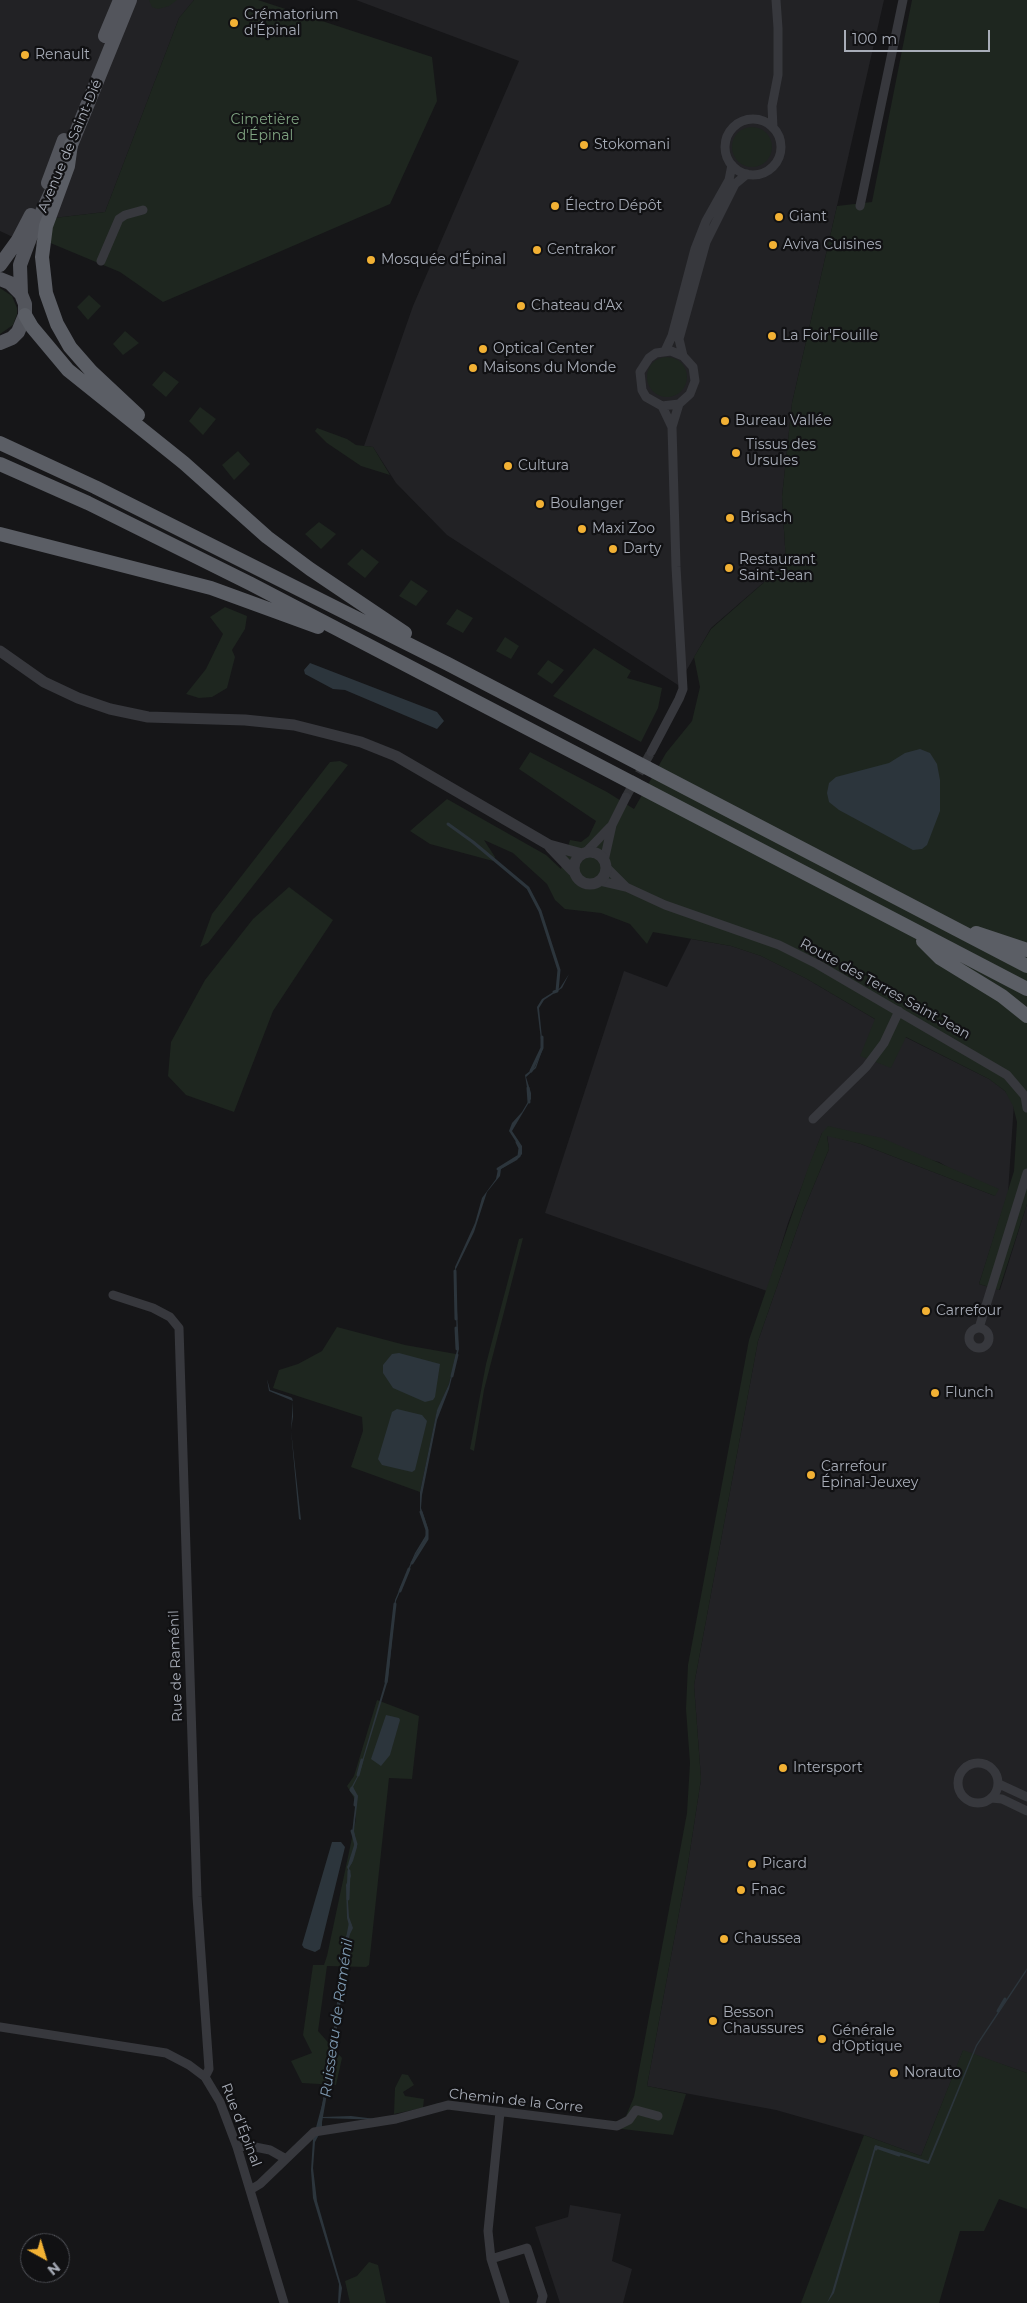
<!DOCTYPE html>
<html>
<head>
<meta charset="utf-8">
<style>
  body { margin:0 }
  #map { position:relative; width:1027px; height:2303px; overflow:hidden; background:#161618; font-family:Montserrat,sans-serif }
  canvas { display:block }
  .north { position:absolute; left:20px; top:2233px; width:50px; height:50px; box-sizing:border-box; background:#111113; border:1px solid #4d4f55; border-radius:50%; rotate:141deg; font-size:14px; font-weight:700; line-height:20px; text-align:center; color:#a8adb8 }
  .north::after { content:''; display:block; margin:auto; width:18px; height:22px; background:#f2b134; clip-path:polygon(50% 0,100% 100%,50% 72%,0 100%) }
  .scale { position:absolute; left:844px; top:30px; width:146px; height:22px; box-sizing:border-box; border:2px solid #a8adb8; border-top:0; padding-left:6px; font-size:15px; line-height:18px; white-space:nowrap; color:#a8adb8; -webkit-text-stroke:4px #111113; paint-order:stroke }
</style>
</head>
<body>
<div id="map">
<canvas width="1027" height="2303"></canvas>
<div class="north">N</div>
<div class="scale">100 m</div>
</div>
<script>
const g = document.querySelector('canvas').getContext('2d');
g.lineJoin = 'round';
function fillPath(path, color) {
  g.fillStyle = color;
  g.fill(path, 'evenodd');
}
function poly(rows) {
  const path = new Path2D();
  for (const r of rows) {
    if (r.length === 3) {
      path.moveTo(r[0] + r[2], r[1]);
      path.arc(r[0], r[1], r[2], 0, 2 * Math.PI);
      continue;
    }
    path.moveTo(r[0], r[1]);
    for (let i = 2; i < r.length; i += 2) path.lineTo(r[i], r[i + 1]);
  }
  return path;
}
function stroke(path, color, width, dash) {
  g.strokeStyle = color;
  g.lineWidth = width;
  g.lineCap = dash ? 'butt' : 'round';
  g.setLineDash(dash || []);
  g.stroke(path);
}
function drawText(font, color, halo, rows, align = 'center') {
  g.font = font + ' Montserrat,sans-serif';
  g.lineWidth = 4.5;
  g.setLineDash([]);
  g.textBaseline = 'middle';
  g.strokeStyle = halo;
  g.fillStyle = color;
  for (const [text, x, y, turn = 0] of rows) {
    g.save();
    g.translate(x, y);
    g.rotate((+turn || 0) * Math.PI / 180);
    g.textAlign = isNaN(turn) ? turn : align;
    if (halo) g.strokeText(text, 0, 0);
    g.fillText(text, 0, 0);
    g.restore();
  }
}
fillPath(poly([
  [0,0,194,0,179,18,105,212,54,218,44,249,31,242,19,240,0,231],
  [356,0,884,0,792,403,782,497,786,563,711,628,678,685,447,535,396,483,373,447,364,446,413,306,519,61],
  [691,939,731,946,761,956,807,979,905,1037,989,1079,1005,1091,1014,1103,1008,1193,979,1284,1000,1290,1027,1204,1027,2073,963,2051,921,2156,864,2135,776,2110,647,2086,687,1870,701,1779,694,1685,758,1341,804,1209,829,1149,827,1135,861,1144,995,1196,939,1162,822,1133,788,1223,767,1291,545,1213,624,971,667,987],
  [570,2205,621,2214,612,2261,632,2269,623,2303,560,2303,535,2227,568,2217]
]), '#222225');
fillPath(poly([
  [149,0,177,0,169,6,158,9,152,7],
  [194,0,258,0,432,57,437,101,390,204,163,302,120,272,48,242,54,218,105,212,179,18],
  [912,0,1027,0,1027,1204,999,1290,979,1284,1014,1171,1017,1122,1013,1106,1005,1091,989,1079,906,1037,891,1068,860,1056,875,1019,807,979,761,956,731,946,653,932,647,944,630,924,601,913,565,909,555,900,547,884,513,853,484,840,495,857,493,861,430,844,410,831,447,799,546,855,561,869,570,840,581,842,589,836,596,821,519,769,530,752,607,792,634,809,666,753,692,721,700,687,694,657,711,629,786,563,782,497,792,403,837,206,872,202],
  [752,147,20],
  [0,288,12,296,17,308,17,314,13,325,0,334],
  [89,295,101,306,88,320,77,307],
  [125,331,139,343,123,355,113,344],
  [667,377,20],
  [164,371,179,382,166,397,152,385],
  [200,407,216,419,203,435,189,421],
  [317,428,347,439,356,445,373,447,390,475,361,466,327,443,315,431],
  [238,451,250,464,234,480,222,465],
  [319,522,336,534,321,549,305,534],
  [362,549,379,562,365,578,347,564],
  [411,580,428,591,416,606,399,596],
  [225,607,247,616,245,629,232,650,235,657,227,688,212,697,199,698,186,694,206,669,223,634,210,617],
  [457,609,473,618,463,633,446,624],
  [505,637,519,646,511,659,496,651],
  [594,648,631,671,627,678,662,688,658,708,641,742,553,696],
  [548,660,564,670,552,684,537,674],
  [340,761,348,765,208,943,200,947,212,914,330,762],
  [289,887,333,920,273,1011,234,1112,186,1095,168,1076,171,1042,205,980,253,919],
  [828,1126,882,1138,999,1189,995,1196,861,1144,827,1136,829,1149,804,1209,758,1341,694,1685,701,1779,687,1870,647,2086,686,2094,673,2135,446,2108,422,2108,394,2114,395,2088,402,2074,408,2075,414,2085,403,2092,405,2096,424,2099,423,2108,438,2103,460,2102,606,2122,619,2121,626,2116,634,2097,687,1813,690,1763,686,1709,688,1665,749,1340,808,1168,822,1133],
  [523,1238,484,1390,474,1451,470,1449,486,1364,519,1239],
  [337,1327,405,1345,456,1354,449,1384,437,1411,420,1492,351,1467,363,1431,362,1417,273,1388,279,1370,298,1364,322,1351],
  [377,1700,419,1716,412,1779,389,1778,369,1965,366,1967,327,1966,318,2031,342,2058,336,2085,302,2083,291,2061,312,2053,303,2035,313,1965,324,1965,327,1956,356,1819,354,1798,347,1786,354,1776],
  [963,2050,1027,2073,1027,2209,999,2199,984,2231,960,2231,939,2303,801,2303,864,2135,921,2156],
  [369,2262,378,2265,386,2303,350,2303,345,2281,357,2276]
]), '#1e261f');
fillPath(poly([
  [310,663,437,712,444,721,437,729,345,690,333,689,305,674,304,670],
  [920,749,930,753,937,764,940,780,940,811,927,845,922,849,913,850,839,810,829,802,827,793,829,783,836,777,889,763,905,753],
  [569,974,562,988,544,1000,539,1008,543,1048,536,1068,526,1077,531,1093,531,1099,512,1131,522,1146,522,1154,517,1160,501,1169,500,1176,487,1192,474,1232,455,1271,459,1349,449,1389,437,1420,422,1495,421,1508,428,1529,428,1536,416,1554,396,1601,388,1680,359,1775,353,1787,358,1796,354,1831,357,1847,353,1861,349,1868,351,1876,347,1887,349,1917,353,1928,347,1940,341,2000,322,2117,351,2116,384,2120,322,2118,322,2129,315,2142,313,2168,317,2201,342,2288,340,2303,338,2303,339,2284,313,2198,311,2170,313,2139,323,2101,340,2000,346,1937,350,1929,347,1918,346,1885,350,1875,347,1867,355,1850,352,1833,356,1798,351,1788,358,1775,386,1679,395,1600,415,1553,426,1535,427,1530,420,1510,420,1492,437,1410,449,1384,457,1350,455,1267,475,1223,482,1198,496,1179,498,1169,516,1158,520,1153,520,1148,509,1131,512,1123,522,1112,529,1100,525,1075,535,1067,542,1048,537,1007,542,999,560,988],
  [399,1353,440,1364,435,1397,433,1400,425,1402,393,1388,383,1373,383,1365,392,1354],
  [267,1379,270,1390,290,1397,292,1398,293,1401,293,1417,291,1430,301,1520,299,1519,291,1430,293,1401,269,1391],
  [397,1409,422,1415,427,1421,415,1470,412,1472,382,1465,378,1459,392,1412],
  [386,1715,399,1718,400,1720,390,1755,381,1766,371,1759],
  [332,1842,341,1842,345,1847,320,1949,315,1952,304,1948,302,1945],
  [1027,1968,1026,1972,977,2046,929,2164,876,2148,834,2293,827,2303,832,2292,875,2145,928,2161,976,2045]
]), '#2c353c');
stroke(poly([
  [448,824,473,842,528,888,540,911,559,970,557,991,554,992],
  [531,1071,542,1048,542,1037],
  [528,1088,529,1102],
  [498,1169,519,1156,520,1148,517,1142],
  [455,1271,456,1319],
  [456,1328,457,1349],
  [452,1376,457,1355],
  [412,1563,427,1539,427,1530,421,1512],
  [400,1591,409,1569],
  [386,1682,395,1604],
  [358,1775,362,1760],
  [352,1788,351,1790,356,1796,355,1805],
  [350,1863,356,1844,352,1831],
  [348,1899,349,1871],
  [998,2011,1005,1999],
  [335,2032,344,1956,350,1925],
  [320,2125,335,2040],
  [876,2149,876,2147,899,2155]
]), '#2c353c', 3);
stroke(poly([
  [626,797,651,752]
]), '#333438', 9, [9, 4.5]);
stroke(poly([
  [753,147,28],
  [773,128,772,106,778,75,778,28,776,0],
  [860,206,903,0],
  [101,261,119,219,125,215,143,210],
  [665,351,672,336,695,249,706,221,729,180,732,165],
  [683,356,679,339,706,242,735,184,747,174],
  [662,406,672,427],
  [651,752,679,699,683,689,676,567,672,427,679,404,690,394,695,381,693,367,683,356,671,351,656,353,649,358,640,372,642,390,646,397,662,406,679,404],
  [586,852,610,827],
  [604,861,612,825,626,797],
  [606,867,626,887],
  [600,881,626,887,665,905,779,945,817,964,1007,1075,1025,1096,1027,1108],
  [813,1119,866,1067,884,1043,899,1011],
  [113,1295,153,1308,170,1317,179,1328,197,1897,209,2069,205,2077],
  [979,1338,10],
  [979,1328,1027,1173],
  [978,1783,20],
  [999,1784,1027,1797],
  [991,1798,1002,1799,1027,1811],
  [0,2027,166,2053,189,2065,205,2077,220,2102,237,2147,284,2303],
  [500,2112,488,2231,491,2259,505,2303],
  [237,2147,250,2146,270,2150,286,2159],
  [250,2190,260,2184,314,2132,396,2119,448,2105,617,2126,629,2120,636,2110,658,2116],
  [491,2259,527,2248,543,2296,541,2303]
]), '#37383d', 9);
stroke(poly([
  [0,651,44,682,78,698,110,709,148,717,245,720,294,725,361,742,396,756,549,845,582,854],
  [550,847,573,871],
  [590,868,16]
]), '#37383d', 11);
stroke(poly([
  [105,36,120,0],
  [67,155,130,0],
  [48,183,64,140],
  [0,265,18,240,31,215],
  [0,279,10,283,21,294,25,304,25,315,18,332,12,338,0,343],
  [21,294,20,265,30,238,59,175]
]), '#53555c', 14);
stroke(poly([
  [71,144,68,166,46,226,42,257,46,293,57,324,70,347,91,371,138,415],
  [25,315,32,327,68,370,184,463,267,537,310,569,405,633],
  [0,443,95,487,448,664,1027,966],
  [0,464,88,503,251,584,1027,989],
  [0,534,211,588,318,627],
  [976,933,1027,950],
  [923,941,940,958,1002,996,1027,1016]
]), '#5b5e65', 14);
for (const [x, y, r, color] of [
  [234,23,5,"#f2b134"],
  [25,55,5,"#f2b134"],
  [584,145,5,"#f2b134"],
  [555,206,5,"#f2b134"],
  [779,217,5,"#f2b134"],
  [773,245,5,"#f2b134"],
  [537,250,5,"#f2b134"],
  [371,260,5,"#f2b134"],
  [521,306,5,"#f2b134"],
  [772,336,5,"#f2b134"],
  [483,349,5,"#f2b134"],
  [473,368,5,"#f2b134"],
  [725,421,5,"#f2b134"],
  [736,453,5,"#f2b134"],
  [508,466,5,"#f2b134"],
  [540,504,5,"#f2b134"],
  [730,518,5,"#f2b134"],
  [582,529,5,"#f2b134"],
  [613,549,5,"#f2b134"],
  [729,568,5,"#f2b134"],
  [926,1311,5,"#f2b134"],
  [935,1393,5,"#f2b134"],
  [811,1475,5,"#f2b134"],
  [783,1768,5,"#f2b134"],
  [752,1864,5,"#f2b134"],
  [741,1890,5,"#f2b134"],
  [724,1939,5,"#f2b134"],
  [713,2021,5,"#f2b134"],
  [822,2039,5,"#f2b134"],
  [894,2073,5,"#f2b134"]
]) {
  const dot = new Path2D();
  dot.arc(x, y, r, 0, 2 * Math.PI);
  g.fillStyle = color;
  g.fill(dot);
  stroke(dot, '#111113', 2);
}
drawText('14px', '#a8adb8', '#111113', [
  ["Crématorium",244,15],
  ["d'Épinal",244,31],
  ["Renault",35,55],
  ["Stokomani",594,145],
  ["Électro Dépôt",565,206],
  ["Giant",789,217],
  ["Aviva Cuisines",783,245],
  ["Centrakor",547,250],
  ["Mosquée d'Épinal",381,260],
  ["Chateau d'Ax",531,306],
  ["La Foir'Fouille",782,336],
  ["Optical Center",493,349],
  ["Maisons du Monde",483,368],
  ["Bureau Vallée",735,421],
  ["Tissus des",746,445],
  ["Ursules",746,461],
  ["Cultura",518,466],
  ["Boulanger",550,504],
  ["Brisach",740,518],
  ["Maxi Zoo",592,529],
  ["Darty",623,549],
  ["Restaurant",739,560],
  ["Saint-Jean",739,576],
  ["Carrefour",936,1311],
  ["Flunch",945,1393],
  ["Carrefour",821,1467],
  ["Épinal-Jeuxey",821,1483],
  ["Intersport",793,1768],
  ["Picard",762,1864],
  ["Fnac",751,1890],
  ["Chaussea",734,1939],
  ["Besson",723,2013],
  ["Chaussures",723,2029],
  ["Générale",832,2031],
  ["d'Optique",832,2047],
  ["Norauto",904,2073]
], 'left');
drawText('14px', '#7fa381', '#111113', [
  ["Cimetière",265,120],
  ["d'Épinal",265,136]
]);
drawText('14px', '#a8adb8', '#111113', [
  ["Avenue de Saint-Dié",70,146,-67],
  ["Route des Terres Saint Jean",885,989,29],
  ["Rue de Raménil",176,1666,-92],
  ["Chemin de la Corre",516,2101,6],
  ["Rue d’Épinal",241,2125,69]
]);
drawText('italic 15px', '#7f9bb3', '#111113', [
  ["Ruisseau de Raménil",337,2018,-82]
]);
</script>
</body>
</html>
